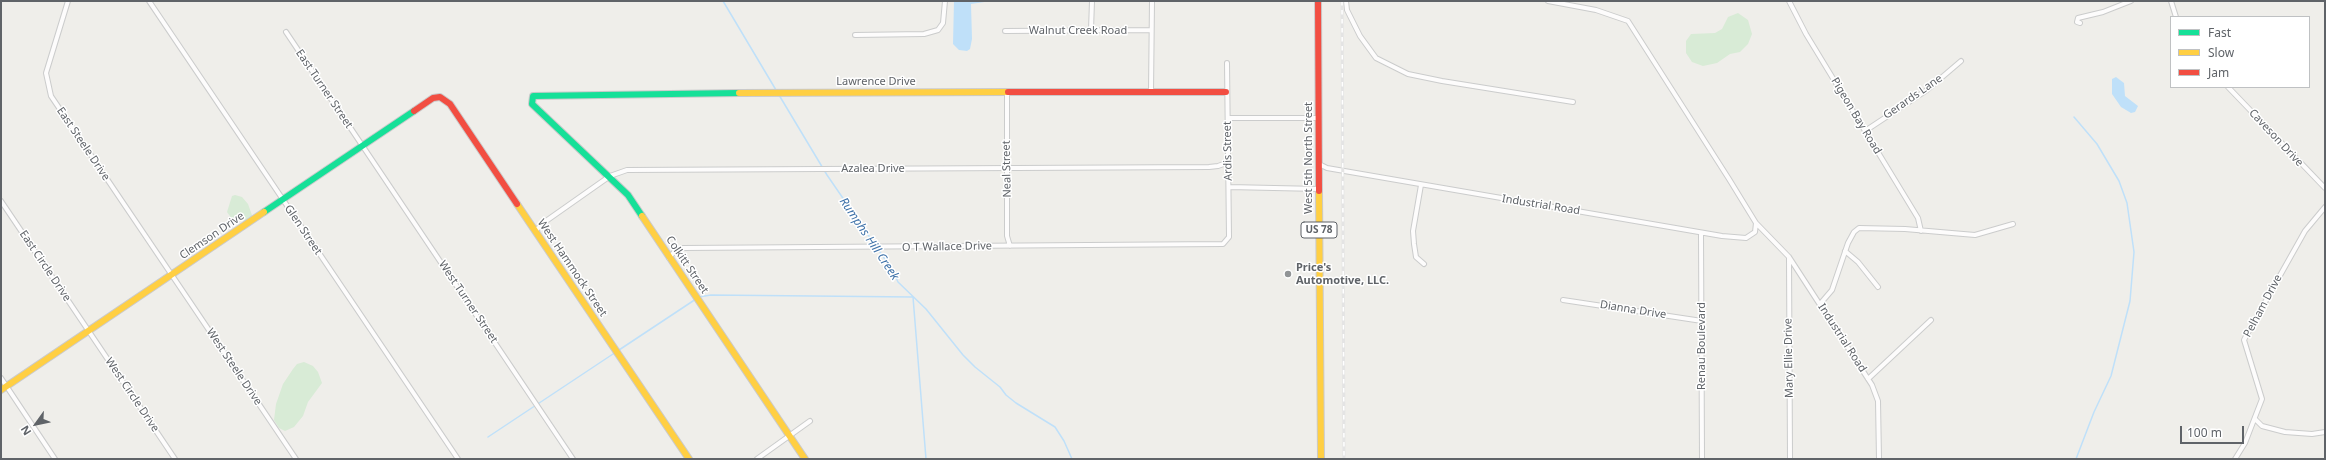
<!DOCTYPE html>
<html>
<head>
<meta charset="utf-8">
<style>
  body { margin:0 }
  #map { position:relative; width:2326px; height:460px; overflow:hidden; background:#efeeea; font-family:"Noto Sans",sans-serif }
  canvas { display:block }
  .frame { position:absolute; inset:0; border:2px solid #5f6368; pointer-events:none }
  .legend { position:absolute; left:2170px; top:16px; width:140px; height:72px; box-sizing:border-box; background:#fff; border:1px solid #bfc1c3; margin:0; padding:5px 7px; list-style:none; font-size:12px; color:#5f6368 }
  .legend li { display:flex; align-items:center; gap:8px; height:20px }
  .legend b { width:20px; border:1px solid #bfc1c3 }
  .north { position:absolute; left:16px; top:404px; width:40px; height:40px; -webkit-text-stroke:3px #fff; paint-order:stroke; rotate:237deg; font-size:11px; font-weight:700; line-height:16px; text-align:center; color:#5f6368 }
  .north::after { content:''; display:block; margin:auto; width:14px; height:18px; background:#5f6368; clip-path:polygon(50% 0,100% 100%,50% 72%,0 100%) }
  .scale { position:absolute; left:2180px; top:426px; width:64px; height:18px; box-sizing:border-box; border:2px solid #5f6368; border-top:0; padding-left:5px; font-size:12px; line-height:14px; white-space:nowrap; color:#5f6368; -webkit-text-stroke:3px #fff; paint-order:stroke }
</style>
</head>
<body>
<div id="map">
<canvas width="2326" height="460"></canvas>
<div class="frame"></div>
<ul class="legend">
<li><b style="height:5px;background:#16e098"></b>Fast</li>
<li><b style="height:5px;background:#ffcf43"></b>Slow</li>
<li><b style="height:5px;background:#f24e42"></b>Jam</li>
</ul>
<div class="north">N</div>
<div class="scale">100 m</div>
</div>
<script>
const g = document.querySelector('canvas').getContext('2d');
g.lineJoin = 'round';
function fillPath(path, color) {
  g.fillStyle = color;
  g.fill(path, 'evenodd');
}
function poly(rows) {
  const path = new Path2D();
  for (const r of rows) {
    path.moveTo(r[0], r[1]);
    for (let i = 2; i < r.length; i += 2) path.lineTo(r[i], r[i + 1]);
  }
  return path;
}
function stroke(path, color, width, dash) {
  g.strokeStyle = color;
  g.lineWidth = width;
  g.lineCap = dash ? 'butt' : 'round';
  g.setLineDash(dash || []);
  g.stroke(path);
}
function drawText(font, color, halo, rows, align = 'center') {
  g.font = font + ' "Noto Sans",sans-serif';
  g.lineWidth = 3;
  g.setLineDash([]);
  g.textBaseline = 'middle';
  g.strokeStyle = halo;
  g.fillStyle = color;
  for (const [text, x, y, turn = 0] of rows) {
    g.save();
    g.translate(x, y);
    g.rotate((+turn || 0) * Math.PI / 180);
    g.textAlign = isNaN(turn) ? turn : align;
    if (halo) g.strokeText(text, 0, 0);
    g.fillText(text, 0, 0);
    g.restore();
  }
}
fillPath(poly([
  [1738,13,1748,20,1752,34,1748,44,1740,52,1730,54,1717,63,1703,66,1692,62,1686,53,1686,41,1691,34,1715,33,1722,29,1728,17],
  [235,195,242,197,248,204,253,218,249,222,232,219,227,212,232,196],
  [304,362,313,366,318,372,322,383,308,402,303,416,294,427,285,431,279,428,274,420,276,404,283,384,293,369,297,364]
]), '#d8ebd6');
fillPath(poly([
  [954,1,991,1,971,4,972,39,970,49,967,51,959,50,953,44],
  [2116,77,2124,83,2125,96,2138,106,2135,112,2131,113,2121,107,2112,94,2112,79]
]), '#bfe0f9');
stroke(poly([
  [723,1,776,90],
  [779,95,827,175,893,271,898,282,926,309,963,355,975,367,1000,387,1006,395,1016,403,1055,427,1064,441,1072,459],
  [2074,117,2097,144,2119,181,2127,203,2134,252,2130,301,2111,376,2094,412,2076,459],
  [699,297,711,295,913,297],
  [913,297,926,459],
  [619,350,696,299],
  [488,437,616,352]
]), '#bfe0f9', 1.5);
const street = poly([
  [68,1,46,73,51,96,296,459],
  [149,1,458,459],
  [1346,1,1347,10,1360,36,1376,58,1408,74,1442,81,1573,102],
  [1789,1,1806,34,1918,218,1921,231],
  [2171,1,2176,17],
  [2080,23,2077,22,2078,18,2103,12,2131,1],
  [1091,30,1092,1],
  [1005,31,1151,30],
  [286,32,573,459],
  [855,35,924,34,938,30,943,23,945,1],
  [2228,87,2325,188],
  [1007,92,1007,236,1010,246],
  [1151,92,1152,1],
  [1228,118,1319,118],
  [1865,131,1927,90,1961,61],
  [1319,164,1327,168,1722,236,1746,238,1755,232,1756,223,1729,179,1628,21,1596,10,1548,1],
  [1421,185,1413,231,1414,244,1416,257,1424,264],
  [1229,187,1319,189],
  [1,201,175,459],
  [1756,223,1789,257,1872,385,1878,401,1879,459],
  [535,231,546,221,610,176,627,170,1209,167,1218,166,1229,162],
  [1701,233,1702,459],
  [1845,251,1858,262,1878,287],
  [1789,257,1790,459],
  [669,258,675,251,683,248,1223,244,1229,237,1227,63],
  [1563,300,1702,321],
  [1820,304,1832,290,1848,243,1854,232,1859,228,1905,229,1975,235,2013,224],
  [1,378,55,459],
  [1868,379,1931,320],
  [2255,419,2262,426,2285,432,2312,434,2325,432],
  [757,459,810,421],
  [2235,459,2245,443,2262,399,2244,340,2246,336,2305,231,2325,207]
]);
const fast = poly([
  [264,212,414,111],
  [642,216,628,195,532,104,533,96,739,93]
]);
const slow = poly([
  [739,93,1008,92],
  [1319,191,1321,459],
  [517,204,689,459],
  [642,216,805,459],
  [1,390,264,212]
]);
const jam = poly([
  [1318,1,1319,191],
  [1008,92,1226,92],
  [414,111,433,98,440,97,450,104,517,204]
]);
stroke(street, '#cbcccc', 6);
stroke(fast, '#cacacb', 8);
stroke(slow, '#cacacb', 8);
stroke(jam, '#cacacb', 8);
stroke(street, '#fdfcfc', 4);
stroke(fast, '#16e098', 6);
stroke(slow, '#ffcf43', 6);
stroke(jam, '#f24e42', 6);
const rail = poly([
  [1342,1,1344,459]
]);
stroke(rail, '#e4e4e4', 3);
stroke(rail, '#fff', 1.5, [4.5]);
for (const [x, y, r, color] of [
  [1288,274,4,"#919496"]
]) {
  const dot = new Path2D();
  dot.arc(x, y, r, 0, 2 * Math.PI);
  g.fillStyle = color;
  g.fill(dot);
  stroke(dot, '#fff', 1.5);
}
for (const [x, y, w] of [
  [1319,230,36]
]) {
  const box = new Path2D();
  box.roundRect(x - w / 2, y - 8, w, 16, 3);
  g.fillStyle = '#fff';
  g.fill(box);
  stroke(box, '#5f6368', 1);
}
drawText('bold 10px', '#5f6368', null, [
  ["US 78",1319,230]
]);
drawText('11px', '#5f6368', '#fff', [
  ["Walnut Creek Road",1078,31],
  ["Lawrence Drive",876,82],
  ["East Turner Street",324,89,56],
  ["Gerards Lane",1913,97,-35],
  ["Pigeon Bay Road",1856,116,59],
  ["Caveson Drive",2276,138,47],
  ["East Steele Drive",83,144,56],
  ["Ardis Street",1228,151,-91],
  ["West 5th North Street",1309,158,-90],
  ["Azalea Drive",873,169],
  ["Neal Street",1007,169,-91],
  ["Industrial Road",1541,205,9],
  ["Glen Street",303,230,56],
  ["Clemson Drive",212,236,-34],
  ["O T Wallace Drive",947,247,-1],
  ["Colkitt Street",687,265,56],
  ["East Circle Drive",45,266,56],
  ["West Hammock Street",572,268,56],
  ["West Turner Street",468,302,56],
  ["Pelham Drive",2263,306,-62],
  ["Dianna Drive",1633,310,9],
  ["Industrial Road",1842,338,57],
  ["Renau Boulevard",1702,346,-90],
  ["Mary Ellie Drive",1789,358,-91],
  ["West Steele Drive",234,367,56],
  ["West Circle Drive",132,395,56]
]);
drawText('bold 11px', '#5f6368', '#fff', [
  ["Price's",1296,268],
  ["Automotive, LLC.",1296,281]
], 'left');
drawText('italic 12px', '#4174aa', '#fff', [
  ["Rumphs Hill Creek",869,239,56]
]);
</script>
</body>
</html>
